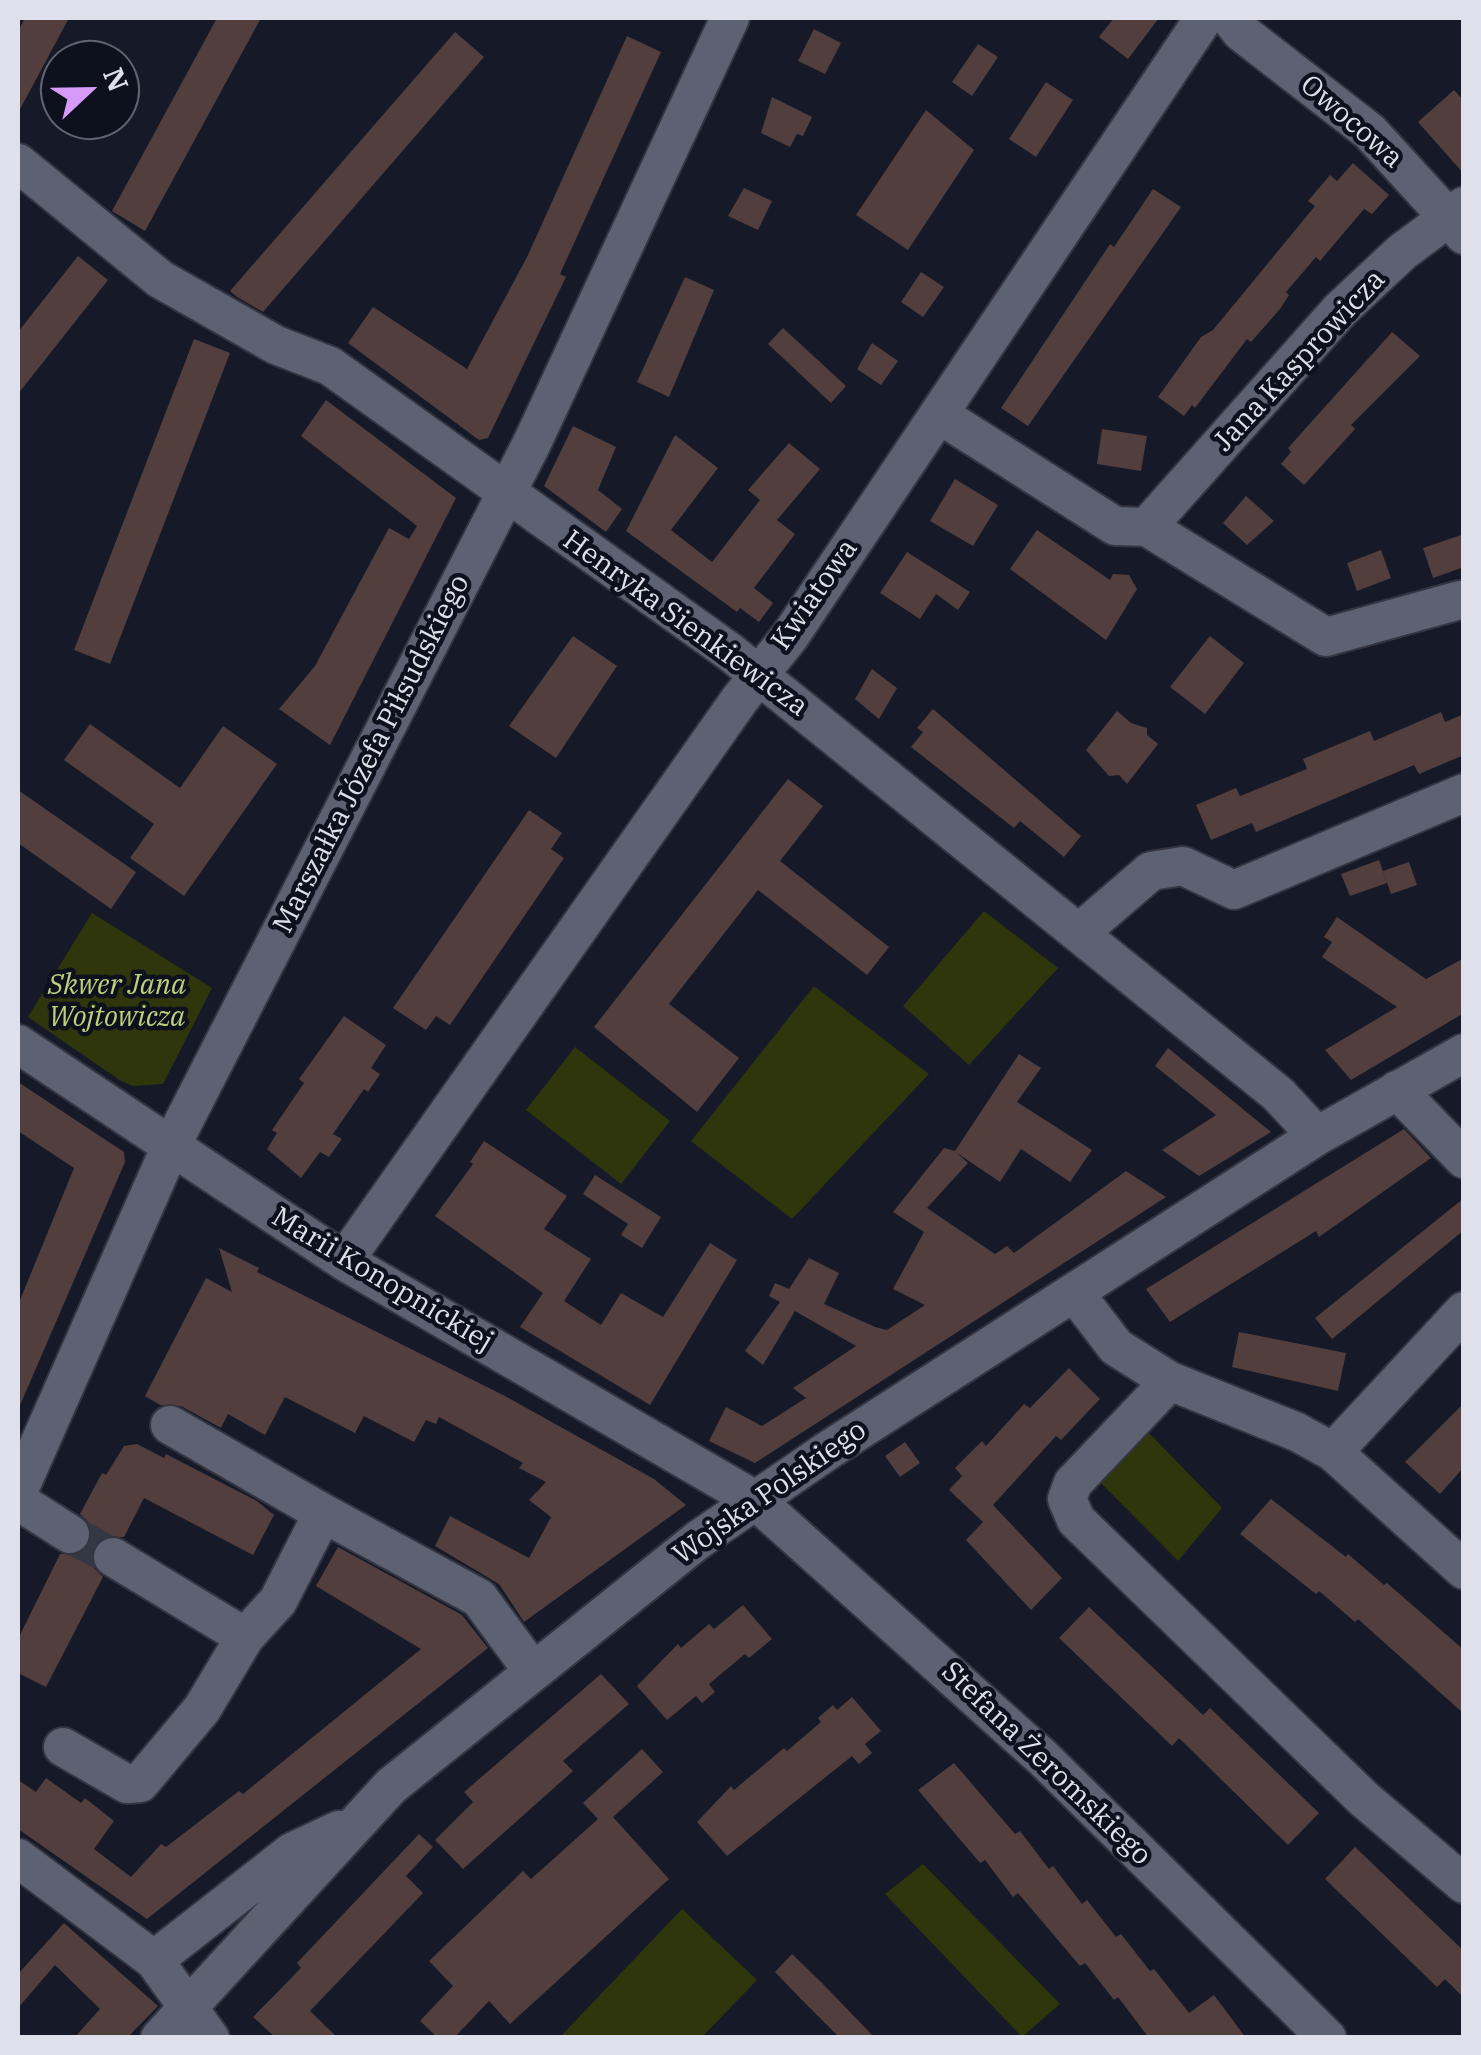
<!DOCTYPE html>
<html>
<head>
<meta charset="utf-8">
<style>
  body { margin:0 }
  #map { position:relative; width:1481px; height:2055px; overflow:hidden; background:#161a28; font-family:"IBM Plex Serif",serif }
  canvas { display:block }
  .frame { position:absolute; inset:0; border:20px solid #dee1eb; pointer-events:none }
  .north { position:absolute; left:40px; top:40px; width:100px; height:100px; box-sizing:border-box; background:#0d111e; border:2px solid #616470; border-radius:50%; rotate:68deg; font-size:28px; font-weight:700; line-height:40px; text-align:center; color:#dee1eb }
  .north::after { content:''; display:block; margin:auto; width:35px; height:45px; background:#d89af8; clip-path:polygon(50% 0,100% 100%,50% 72%,0 100%) }
</style>
</head>
<body>
<div id="map">
<canvas width="1481" height="2055"></canvas>
<div class="frame"></div>
<div class="north">N</div>
</div>
<script>
const g = document.querySelector('canvas').getContext('2d');
g.lineJoin = 'round';
function fillPath(path, color) {
  g.fillStyle = color;
  g.fill(path, 'evenodd');
}
function poly(rows) {
  const path = new Path2D();
  for (const r of rows) {
    path.moveTo(r[0], r[1]);
    for (let i = 2; i < r.length; i += 2) path.lineTo(r[i], r[i + 1]);
  }
  return path;
}
function stroke(path, color, width, dash) {
  g.strokeStyle = color;
  g.lineWidth = width;
  g.lineCap = dash ? 'butt' : 'round';
  g.setLineDash(dash || []);
  g.stroke(path);
}
function drawText(font, color, halo, rows, align = 'center') {
  g.font = font + ' "IBM Plex Serif",serif';
  g.lineWidth = 9;
  g.setLineDash([]);
  g.textBaseline = 'middle';
  g.strokeStyle = halo;
  g.fillStyle = color;
  for (const [text, x, y, turn = 0] of rows) {
    g.save();
    g.translate(x, y);
    g.rotate((+turn || 0) * Math.PI / 180);
    g.textAlign = isNaN(turn) ? turn : align;
    if (halo) g.strokeText(text, 0, 0);
    g.fillText(text, 0, 0);
    g.restore();
  }
}
fillPath(poly([
  [984,911,1058,968,969,1065,903,1006],
  [92,913,212,988,163,1084,133,1086,121,1081,28,1017],
  [814,986,929,1074,792,1219,691,1141],
  [575,1047,670,1121,621,1184,526,1110],
  [1148,1432,1222,1508,1178,1561,1101,1483],
  [923,1864,1060,2004,1022,2037,885,1894],
  [682,1909,757,1980,702,2037,560,2037]
]), '#2f360c');
fillPath(poly([
  [25,18,69,18,18,113,18,31],
  [217,18,261,18,145,231,112,211],
  [1114,18,1159,18,1128,59,1099,37],
  [814,29,841,43,825,74,798,61],
  [455,32,484,57,263,312,237,297,230,291],
  [627,36,661,52,560,274,566,277,488,438,479,440,348,343,373,307,467,369,527,257],
  [978,44,998,57,972,96,952,82],
  [1046,82,1073,100,1036,157,1009,139],
  [1454,90,1464,101,1464,174,1418,122],
  [772,97,812,117,803,136,797,134,790,147,761,133],
  [926,110,974,150,908,250,856,215],
  [1353,163,1389,195,1372,214,1364,209,1320,261,1316,257,1286,292,1289,295,1280,309,1251,342,1247,339,1195,408,1192,405,1184,416,1158,397,1201,337,1213,330,1315,206,1308,201,1330,175,1337,181],
  [744,188,772,201,758,230,728,216],
  [1153,189,1181,207,1028,426,1001,408,1110,244,1114,247],
  [78,256,108,280,18,394,18,332],
  [921,272,944,287,923,317,901,302],
  [685,277,714,290,669,397,637,382],
  [783,328,846,386,831,403,768,344],
  [1392,332,1420,356,1351,425,1355,429,1304,485,1281,464,1291,452,1288,448],
  [194,339,230,353,110,664,74,650],
  [872,343,898,361,881,385,857,369],
  [326,400,456,498,330,745,279,709,315,666,389,528,409,539,417,526,301,436],
  [573,426,616,447,598,490,622,509,606,532,544,486],
  [1102,429,1147,436,1141,471,1097,464],
  [675,435,718,468,671,530,712,562,760,500,748,490,789,443,820,469,777,520,795,534,754,588,773,603,759,622,740,608,737,612,626,531],
  [955,479,998,505,973,546,930,521],
  [1246,496,1274,521,1247,545,1223,523],
  [1037,530,1110,580,1113,574,1129,575,1137,589,1106,640,1010,569],
  [1464,534,1464,567,1433,578,1423,548],
  [1381,550,1391,578,1357,591,1347,563],
  [907,552,970,592,958,610,936,594,920,619,880,593],
  [573,636,617,666,556,758,509,726],
  [1210,636,1244,663,1205,714,1170,687],
  [872,669,897,688,879,719,855,699],
  [933,709,1081,836,1064,857,1020,821,1014,828,911,747,923,732,917,728],
  [1117,711,1131,723,1147,728,1147,735,1158,744,1127,784,1119,775,1109,776,1086,750],
  [1441,712,1445,722,1464,714,1464,755,1419,774,1414,765,1256,832,1252,823,1211,840,1196,805,1236,788,1240,796,1307,769,1303,759,1370,731,1374,741],
  [90,724,180,788,223,726,277,764,184,896,130,858,154,824,64,760],
  [788,779,823,806,780,861,889,947,867,975,758,890,669,1004,739,1058,697,1112,594,1027],
  [18,790,136,872,111,909,18,843],
  [529,810,562,833,551,849,564,858,450,1025,436,1016,426,1030,393,1008],
  [1379,860,1387,883,1350,896,1341,874],
  [1409,862,1417,885,1391,894,1383,871],
  [1337,917,1426,979,1464,958,1464,1013,1351,1080,1325,1050,1397,1007,1322,957,1332,942,1324,937],
  [344,1016,386,1045,371,1068,380,1074,368,1092,364,1089,333,1134,342,1139,329,1157,320,1152,301,1178,267,1149,277,1133,272,1130,304,1083,299,1079],
  [1168,1048,1271,1132,1199,1176,1162,1150,1216,1115,1155,1066],
  [1019,1054,1041,1068,1017,1102,1092,1150,1070,1182,1021,1149,1000,1182,957,1153,968,1163,927,1208,995,1254,1007,1246,1014,1253,1126,1171,1166,1197,755,1463,709,1441,726,1407,762,1426,806,1398,793,1388,856,1346,795,1311,763,1365,745,1351,780,1302,769,1296,775,1283,789,1289,809,1258,839,1273,824,1304,875,1327,887,1330,925,1305,893,1289,924,1232,893,1212,944,1148,955,1151],
  [18,1082,124,1152,125,1162,18,1410,18,1305,74,1168,18,1131],
  [1404,1129,1431,1158,1319,1237,1316,1231,1170,1322,1146,1289],
  [484,1141,567,1196,544,1229,591,1259,564,1301,601,1325,621,1293,663,1317,710,1243,737,1260,650,1405,520,1327,543,1293,435,1216,473,1164,470,1162],
  [595,1175,661,1217,642,1248,621,1235,628,1224,583,1194],
  [1464,1198,1464,1230,1332,1339,1315,1318],
  [219,1248,259,1268,257,1272,505,1396,654,1479,686,1505,524,1622,499,1584,435,1546,450,1516,529,1558,551,1517,529,1500,546,1482,519,1468,523,1463,439,1417,436,1424,426,1420,414,1442,364,1416,355,1433,285,1397,265,1435,228,1414,221,1428,181,1406,160,1405,145,1396,206,1278,232,1292],
  [1239,1332,1346,1353,1338,1391,1232,1367],
  [1069,1368,1100,1399,1061,1440,1056,1436,993,1505,1062,1578,1031,1610,966,1540,983,1522,949,1490,962,1476,955,1468,982,1441,986,1446,1024,1404,1030,1408],
  [1464,1403,1464,1467,1440,1494,1405,1462],
  [905,1442,920,1463,900,1477,885,1456],
  [137,1444,164,1458,166,1454,257,1501,274,1515,253,1555,144,1498,124,1537,103,1537,93,1546,93,1567,103,1577,46,1687,18,1673,18,1639,60,1554,80,1554,89,1545,90,1524,80,1514,102,1473,106,1475,124,1446],
  [1271,1499,1346,1557,1348,1554,1384,1585,1387,1583,1464,1650,1464,1714,1358,1619,1355,1622,1319,1591,1316,1594,1240,1534],
  [338,1547,462,1615,488,1648,147,1919,18,1829,18,1780,36,1792,46,1778,81,1803,85,1798,114,1821,94,1849,131,1877,161,1844,166,1847,239,1791,243,1794,421,1649,316,1586],
  [743,1605,772,1639,749,1658,745,1654,709,1684,715,1692,702,1703,696,1696,667,1720,637,1686,678,1644,681,1648,709,1624,714,1629],
  [1089,1607,1203,1715,1210,1708,1319,1813,1288,1845,1179,1738,1172,1746,1059,1638],
  [601,1674,629,1704,563,1761,573,1771,463,1869,435,1840,473,1802,464,1792],
  [852,1697,881,1731,865,1744,872,1753,859,1764,852,1756,727,1856,697,1822,731,1786,734,1790,784,1748,787,1751,821,1722,818,1718,833,1705,837,1710],
  [642,1749,663,1772,613,1817,669,1879,510,2024,489,2001,454,2038,438,2038,420,2021,453,1986,429,1961,523,1871,531,1879,598,1819,583,1803],
  [954,1763,1015,1834,1020,1831,1049,1869,1053,1866,1082,1904,1087,1900,1116,1937,1121,1934,1150,1971,1154,1969,1189,2013,1214,1995,1246,2038,1149,2038,1118,1997,1114,2000,1085,1963,1080,1966,1018,1893,1013,1897,985,1860,980,1863,918,1790],
  [419,1834,433,1847,406,1876,423,1893,310,2011,338,2038,276,2038,253,2017,301,1968,297,1963],
  [1355,1847,1464,1951,1464,1998,1445,1979,1437,1987,1325,1879],
  [64,1923,158,2006,127,2038,74,2038,100,2009,55,1965,18,2008,18,1974],
  [792,1954,821,1982,875,2038,840,2038,802,2000,775,1972]
]), '#513e3d');
stroke(poly([
  [70,1534,113,1557]
]), '#343845', 38, [38, 19]);
const minor = poly([
  [1230,18,1241,32,1370,132,1464,235],
  [18,163,160,279,276,345,330,366,730,652,1278,1094,1317,1136],
  [940,415,1115,526,1147,527,1326,637,1460,600],
  [1147,527,1340,310,1402,252,1464,206],
  [1079,933,1151,871,1183,866,1234,890,1464,793],
  [18,1044,344,1261,755,1500,1043,1758,1327,2038],
  [1397,1090,1464,1159],
  [344,1261,740,699,790,636,1204,18],
  [1074,1292,1116,1347,1170,1381,1297,1432,1333,1452,1464,1570],
  [1170,1381,1073,1483,1067,1499,1076,1520,1364,1799,1464,1884],
  [1333,1452,1464,1311],
  [18,1492,171,1146,532,443,730,18],
  [18,1501,70,1534],
  [323,1513,479,1598,532,1670],
  [113,1557,245,1637],
  [63,1747,127,1784,140,1783,202,1709,245,1637,278,1601,323,1513,170,1425],
  [18,1858,154,1960,210,2038],
  [154,1960,292,1852,339,1830],
  [160,2038,391,1786,698,1540,827,1451,1317,1136,1464,1053]
]);
stroke(minor, '#333540', 42);
stroke(minor, '#5d6273', 38);
drawText('28px', '#dee1eb', '#0d111e', [
  ["Owocowa",1351,122,41],
  ["Jana Kasprowicza",1300,361,-47],
  ["Kwiatowa",815,595,-55],
  ["Henryka Sienkiewicza",685,624,36],
  ["Marszałka Józefa Piłsudskiego",372,754,-63],
  ["Marii Konopnickiej",382,1280,31],
  ["Wojska Polskiego",770,1493,-35],
  ["Stefana Żeromskiego",1046,1764,44]
]);
drawText('italic 28px', '#bfd17a', '#0d111e', [
  ["Skwer Jana",117,986],
  ["Wojtowicza",117,1018]
]);
</script>
</body>
</html>
